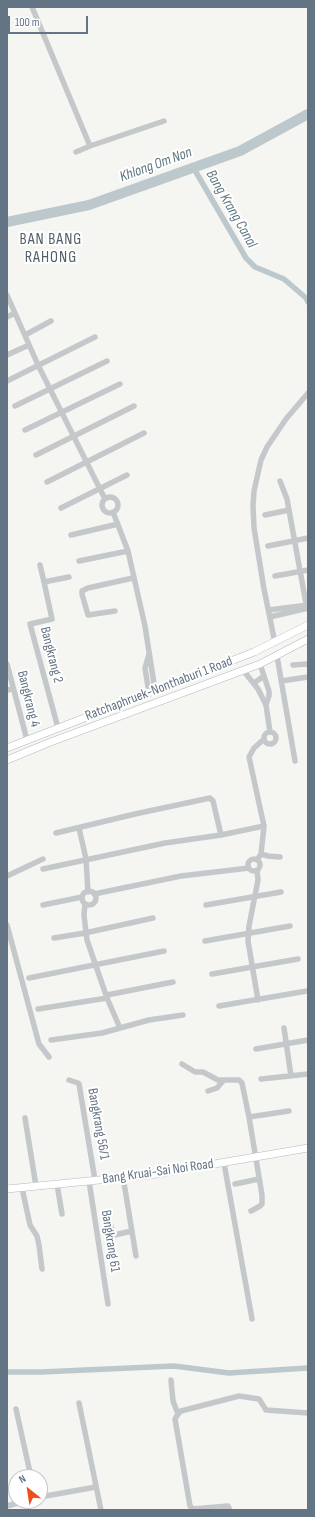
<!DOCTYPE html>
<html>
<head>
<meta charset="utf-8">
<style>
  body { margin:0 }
  #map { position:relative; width:315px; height:1517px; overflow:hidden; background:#f5f5f1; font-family:"Sofia Sans Condensed",sans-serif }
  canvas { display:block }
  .frame { position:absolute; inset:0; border:8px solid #637484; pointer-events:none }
  .north { position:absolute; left:8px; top:1469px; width:40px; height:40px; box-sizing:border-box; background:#fff; border:1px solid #c1c7ce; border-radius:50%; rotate:330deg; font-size:11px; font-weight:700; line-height:16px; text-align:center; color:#637484 }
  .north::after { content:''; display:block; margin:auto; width:14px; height:18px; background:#eb511c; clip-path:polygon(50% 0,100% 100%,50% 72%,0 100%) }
  .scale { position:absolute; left:8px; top:16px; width:80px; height:18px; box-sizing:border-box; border:2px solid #637484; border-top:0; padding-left:5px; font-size:12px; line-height:14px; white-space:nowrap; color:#637484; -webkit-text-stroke:3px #fff; paint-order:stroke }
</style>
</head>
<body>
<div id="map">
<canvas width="315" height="1517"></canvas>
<div class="frame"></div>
<div class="north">N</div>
<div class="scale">100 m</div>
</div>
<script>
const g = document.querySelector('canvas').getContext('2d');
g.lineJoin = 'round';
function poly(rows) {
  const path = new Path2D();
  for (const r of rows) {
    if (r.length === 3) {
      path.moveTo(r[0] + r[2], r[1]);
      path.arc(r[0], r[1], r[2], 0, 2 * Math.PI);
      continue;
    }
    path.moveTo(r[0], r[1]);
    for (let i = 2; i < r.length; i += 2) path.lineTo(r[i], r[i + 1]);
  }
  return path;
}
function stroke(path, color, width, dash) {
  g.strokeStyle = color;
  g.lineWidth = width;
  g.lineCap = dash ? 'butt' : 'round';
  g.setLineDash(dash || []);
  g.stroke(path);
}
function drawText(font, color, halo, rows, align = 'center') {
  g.font = font + ' "Sofia Sans Condensed",sans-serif';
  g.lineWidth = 4;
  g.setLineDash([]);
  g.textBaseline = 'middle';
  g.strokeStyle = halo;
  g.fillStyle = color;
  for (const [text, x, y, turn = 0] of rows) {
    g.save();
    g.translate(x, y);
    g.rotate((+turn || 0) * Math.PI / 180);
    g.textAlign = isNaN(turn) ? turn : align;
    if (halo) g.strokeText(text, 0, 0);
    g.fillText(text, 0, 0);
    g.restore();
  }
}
stroke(poly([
  [193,167,246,258,255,267,284,279,306,298,308,302],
  [7,1372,41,1372,174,1366,229,1373,308,1368]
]), '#bdc8cd', 5.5);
stroke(poly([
  [7,222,89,205,240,151,308,114]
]), '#bdc8cd', 10);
const major = poly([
  [7,748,254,652,308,625],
  [7,760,48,743,260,664,308,639],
  [7,1189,150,1175,308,1148]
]);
stroke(major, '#b5b9bd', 8);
stroke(poly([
  [32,7,90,146],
  [76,152,90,146,164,121],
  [7,295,38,365,105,499],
  [7,317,15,313],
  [25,335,51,321],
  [7,355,29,345],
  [7,381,95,337],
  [15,406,107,361],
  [25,430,120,384],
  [36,455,134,406],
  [280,481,287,499,307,609],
  [47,482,144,433],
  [110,505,8],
  [61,508,127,475],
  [113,512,128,551,145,626,155,690],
  [265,515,289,510],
  [71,535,118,524],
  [268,546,308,538],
  [79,561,128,551],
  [40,565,44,582],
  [275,576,308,570],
  [269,610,308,605],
  [115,611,88,615,82,594,82,591,88,588,133,578],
  [270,617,308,608],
  [275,643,264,589,254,528,253,506,254,491,261,460,267,447,286,419,308,393],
  [277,656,295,761],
  [7,664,27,740],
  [260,664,269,691,269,696,266,705],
  [293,665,306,664,308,665],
  [243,670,258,689,266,705,270,732],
  [281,681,308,677],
  [254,683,264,676],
  [7,690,13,689],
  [149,693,145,668,149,654],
  [58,728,30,624,52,619,44,582,69,577],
  [270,738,6],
  [79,828,86,859,88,892],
  [56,833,135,814,210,798,213,801,221,835],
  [261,854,268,856,280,857],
  [254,865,6],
  [257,860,261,854,264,826,249,757,254,748,264,739],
  [43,869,165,843,221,835,264,826],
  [257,870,258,880,249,926,248,941,258,1000],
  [7,876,43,859],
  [89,898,7],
  [94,894,181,876,249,868],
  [85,904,84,915,87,940,107,998,120,1028],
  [43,905,82,897],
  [206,905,281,892],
  [7,925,39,1044,49,1057],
  [54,938,85,933,153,918],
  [205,941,290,926],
  [212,974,298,959],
  [29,978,164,951],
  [107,995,173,982],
  [219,1006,307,991],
  [38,1009,107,998],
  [284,1028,291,1076],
  [51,1040,102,1033,149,1020,183,1015],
  [256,1049,308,1040],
  [182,1064,195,1072,203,1072,218,1080,239,1080,242,1083,249,1117],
  [261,1079,308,1074],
  [69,1080,78,1083,79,1084,95,1180],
  [208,1091,217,1088,223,1081],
  [25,1118,36,1186],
  [224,1163,252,1319],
  [123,1177,136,1256],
  [89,1181,108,1304],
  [57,1184,62,1214],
  [235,1184,259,1179],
  [22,1188,30,1225,37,1236,39,1245,42,1269],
  [251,1211,260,1206,262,1204,262,1195,249,1117,289,1111],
  [110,1224,114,1235],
  [113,1248,112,1239,114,1235,132,1231],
  [171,1380,173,1401,178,1414],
  [79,1403,101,1510],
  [16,1409,31,1477],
  [40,1497,96,1487],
  [7,1506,25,1501],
  [230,1510,228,1506,193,1509,190,1506,175,1419,178,1414,181,1411,239,1396,259,1399,266,1410,308,1413]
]), '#c5c8cb', 5.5);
stroke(major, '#fff', 7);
drawText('14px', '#637484', '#fff', [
  ["Bangkrang 2",51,655,76],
  ["Ratchaphruek-Nonthaburi 1 Road",159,689,-21],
  ["Bangkrang 4",28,699,76],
  ["Bangkrang 56/1",98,1124,80],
  ["Bang Kruai-Sai Noi Road",158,1172,-8],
  ["Bangkrang 61",110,1241,81]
]);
drawText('italic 15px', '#5f7781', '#fff', [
  ["Khlong Om Non",156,165,-20],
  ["Bang Krang Canal",231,209,60]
]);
g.letterSpacing = '1px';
drawText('16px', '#515e69', '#fff', [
  ["BAN BANG",51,240],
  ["RAHONG",51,258]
]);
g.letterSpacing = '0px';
</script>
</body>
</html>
